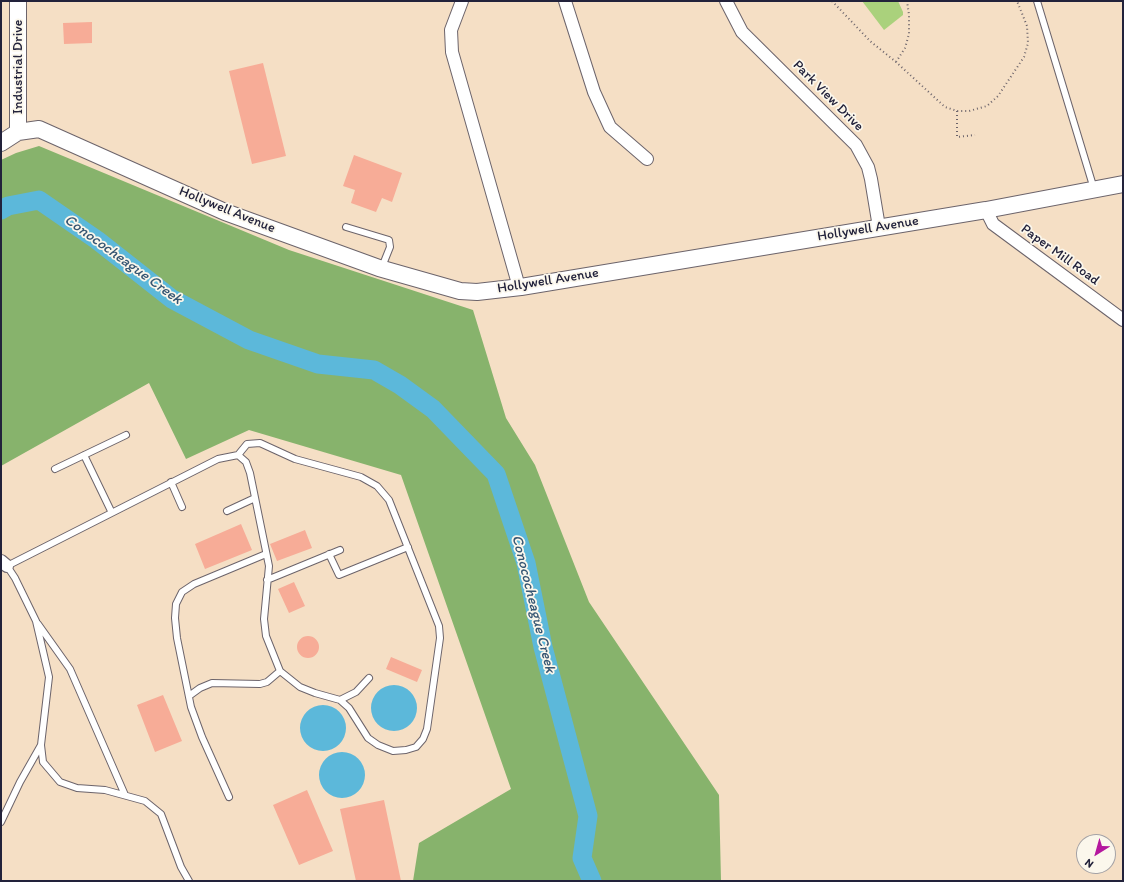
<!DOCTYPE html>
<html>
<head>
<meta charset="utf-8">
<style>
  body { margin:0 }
  #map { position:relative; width:1124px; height:882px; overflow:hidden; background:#f5dfc5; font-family:Itim,sans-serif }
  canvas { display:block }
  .frame { position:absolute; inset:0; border:2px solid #22223b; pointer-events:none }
  .north { position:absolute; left:1076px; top:834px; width:40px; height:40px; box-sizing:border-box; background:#fbf7ec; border:1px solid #a4a2a5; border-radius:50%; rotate:217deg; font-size:11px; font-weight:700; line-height:16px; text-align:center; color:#22223b }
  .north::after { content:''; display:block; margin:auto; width:14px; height:18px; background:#b5179e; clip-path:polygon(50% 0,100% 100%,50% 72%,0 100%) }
</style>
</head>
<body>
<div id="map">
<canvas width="1124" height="882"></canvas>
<div class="frame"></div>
<div class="north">N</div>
</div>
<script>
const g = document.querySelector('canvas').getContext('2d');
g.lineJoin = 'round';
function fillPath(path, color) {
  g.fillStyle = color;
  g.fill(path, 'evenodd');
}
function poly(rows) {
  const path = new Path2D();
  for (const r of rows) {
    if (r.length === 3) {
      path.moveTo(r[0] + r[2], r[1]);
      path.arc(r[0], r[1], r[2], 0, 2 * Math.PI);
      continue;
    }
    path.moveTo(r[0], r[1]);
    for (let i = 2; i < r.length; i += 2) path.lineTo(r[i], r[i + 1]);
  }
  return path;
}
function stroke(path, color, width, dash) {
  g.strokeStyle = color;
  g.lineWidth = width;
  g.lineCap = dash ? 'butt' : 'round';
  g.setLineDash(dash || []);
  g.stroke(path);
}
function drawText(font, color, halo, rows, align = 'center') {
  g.font = font + ' Itim,sans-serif';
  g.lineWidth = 3.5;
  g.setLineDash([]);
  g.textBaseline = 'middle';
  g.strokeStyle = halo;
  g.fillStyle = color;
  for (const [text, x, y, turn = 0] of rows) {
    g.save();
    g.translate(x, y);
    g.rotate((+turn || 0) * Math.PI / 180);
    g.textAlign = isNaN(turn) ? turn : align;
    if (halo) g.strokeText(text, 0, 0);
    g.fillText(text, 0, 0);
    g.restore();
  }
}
fillPath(poly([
  [862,1,898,1,903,12,903,15,884,30]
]), '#aad17c');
fillPath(poly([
  [39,146,289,250,473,310,506,418,535,465,589,602,719,795,721,881,413,881,419,843,511,789,401,475,249,430,186,459,149,383,1,466,1,160,16,153]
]), '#87b36c');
fillPath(poly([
  [394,708,23],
  [323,728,23],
  [342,775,23]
]), '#5cb8da');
stroke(poly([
  [1,210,8,206,39,200,97,240,172,299,249,340,318,364,374,370,400,385,433,409,496,474,526,563,543,647,588,816,582,858,592,881]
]), '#5cb8da', 19);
fillPath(poly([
  [92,22,92,43,64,44,63,23],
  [263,63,286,156,252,164,229,71],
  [354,155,402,173,392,202,382,198,376,212,351,203,355,190,343,186],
  [241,524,252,550,205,569,195,544],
  [305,530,312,548,277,561,270,544],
  [294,582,305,606,289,613,278,589],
  [308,647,11],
  [391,657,422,670,417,682,386,669],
  [163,695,182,741,155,752,137,705],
  [307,790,333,851,299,865,273,805],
  [384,800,401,881,356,881,340,809]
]), '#f7ac97');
const lane = poly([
  [1037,1,1094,189],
  [346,227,389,240,390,247,382,267],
  [84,455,111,511],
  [55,469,126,435],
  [171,482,182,507],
  [227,511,255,498],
  [329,554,339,575,408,547],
  [267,580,340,550],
  [38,624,70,669,125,795],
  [189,696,200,688,212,683,260,684,267,682,280,671],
  [340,700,356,692,369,678],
  [41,745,43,762,60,782,77,788,105,790,145,801,161,814,181,867,189,881],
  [229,797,202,737,191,707,177,638,175,618,176,604,182,592,194,584,266,554],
  [1,822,20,782,41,745,49,677,36,621,15,578,7,566,218,459,238,455,246,462,250,473,269,566,264,619,266,636,280,671,300,687,315,693,340,700,349,708,368,738,378,745,393,751,406,750,416,747,423,739,427,729,440,638,439,626,389,500,377,486,361,477,295,459,260,443,247,444,238,455]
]);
const street = poly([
  [462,1,451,30,452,52,519,287],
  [565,1,594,92,610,127,647,159],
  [726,1,742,32,856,145,868,167,871,179,879,227],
  [986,210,993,224,1123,320],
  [1,561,7,566]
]);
const secondary = poly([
  [18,132,18,1],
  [1,143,18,132,39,129,225,212,379,268,460,291,477,292,521,287,986,210,1123,184]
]);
stroke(lane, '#6c646b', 8);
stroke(street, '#6c646b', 14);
stroke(secondary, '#6c646b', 18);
stroke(poly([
  [832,1,870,41,896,62,945,107,957,111,969,111,987,106,998,96,1024,57,1028,43,1027,26,1017,1],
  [896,62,905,48,909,34,909,15,907,1],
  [957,111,957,137,975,135]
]), '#6c646b', 2, [1, 3]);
stroke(lane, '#fff', 6);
stroke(street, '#fff', 12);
stroke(secondary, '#fff', 16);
drawText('14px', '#22223b', '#fbf7ec', [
  ["Industrial Drive",18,67,-90],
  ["Park View Drive",828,96,45],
  ["Hollywell Avenue",227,210,22],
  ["Hollywell Avenue",868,229,-9],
  ["Paper Mill Road",1060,255,36],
  ["Hollywell Avenue",548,281,-9]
]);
drawText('italic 15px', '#365673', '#fbf7ec', [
  ["Conococheague Creek",123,260,36],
  ["Conococheague Creek",533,604,76]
]);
</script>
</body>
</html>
